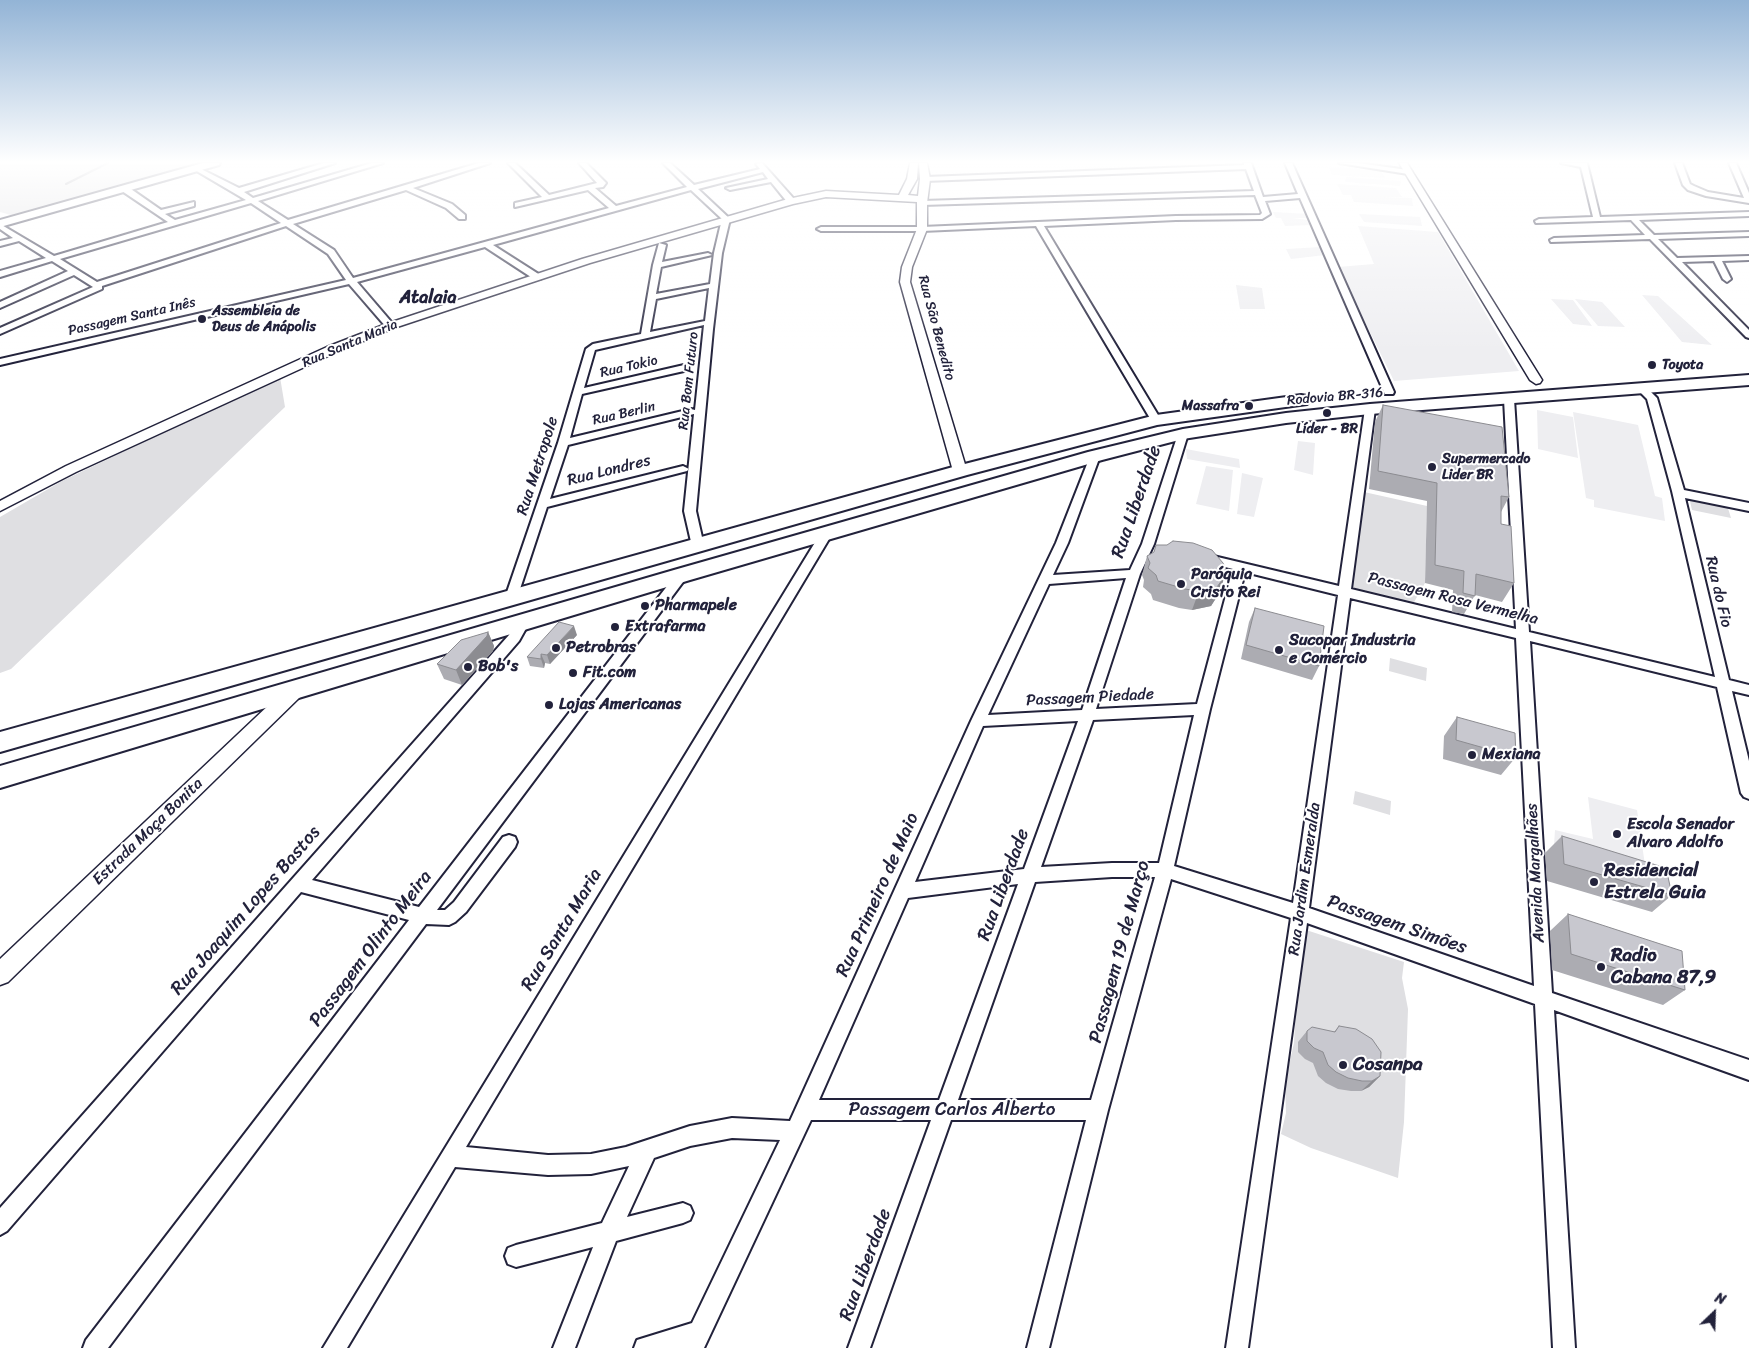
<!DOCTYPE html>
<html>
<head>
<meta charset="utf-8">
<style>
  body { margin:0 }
  #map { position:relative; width:1749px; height:1348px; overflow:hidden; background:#fff; font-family:Sriracha,sans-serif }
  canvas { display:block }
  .north { position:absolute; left:1689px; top:1288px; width:50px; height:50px; -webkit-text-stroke:4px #fff; paint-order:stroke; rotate:24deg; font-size:14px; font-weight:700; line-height:20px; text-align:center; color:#22223b }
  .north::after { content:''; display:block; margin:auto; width:18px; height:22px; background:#22223b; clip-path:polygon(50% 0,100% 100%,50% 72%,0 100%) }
</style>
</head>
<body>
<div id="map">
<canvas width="1749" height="1348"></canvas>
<div class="north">N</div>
</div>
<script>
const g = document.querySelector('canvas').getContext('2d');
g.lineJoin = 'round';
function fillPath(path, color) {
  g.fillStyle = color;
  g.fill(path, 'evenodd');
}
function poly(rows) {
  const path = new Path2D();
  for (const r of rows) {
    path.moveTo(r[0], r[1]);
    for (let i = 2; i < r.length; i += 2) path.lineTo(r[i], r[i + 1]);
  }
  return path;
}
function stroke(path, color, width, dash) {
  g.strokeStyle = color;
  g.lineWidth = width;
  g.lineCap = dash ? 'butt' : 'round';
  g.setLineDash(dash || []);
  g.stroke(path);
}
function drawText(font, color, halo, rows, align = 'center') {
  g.font = font + ' Sriracha,sans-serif';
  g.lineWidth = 4;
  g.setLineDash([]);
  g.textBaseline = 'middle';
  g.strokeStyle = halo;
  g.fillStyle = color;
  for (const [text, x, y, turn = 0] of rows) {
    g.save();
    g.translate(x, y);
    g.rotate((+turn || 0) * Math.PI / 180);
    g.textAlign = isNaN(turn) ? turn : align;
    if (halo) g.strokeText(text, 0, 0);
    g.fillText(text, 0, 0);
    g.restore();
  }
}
fillPath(poly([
  [1328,166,1381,171,1385,178,1332,175],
  [1346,177,1401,181,1400,186,1345,182],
  [1337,184,1396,188,1402,197,1383,197,1412,198,1413,206,1354,202,1351,195,1343,195],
  [1273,212,1310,214,1311,218,1292,218,1308,220,1312,225,1285,226,1281,218,1276,218],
  [1359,214,1420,217,1422,226,1364,222],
  [1358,226,1438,232,1519,371,1394,381,1338,267,1374,264],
  [1321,247,1325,255,1291,259,1286,249],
  [1236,285,1262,288,1265,309,1240,309],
  [1642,295,1658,296,1712,345,1682,342],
  [1551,299,1573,300,1592,326,1573,324],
  [1575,299,1602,302,1625,327,1598,326],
  [1537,410,1573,417,1578,458,1538,449],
  [1573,412,1638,425,1655,496,1662,498,1665,521,1594,507,1594,500,1586,498],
  [1298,441,1315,443,1313,475,1294,470],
  [1186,449,1239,459,1240,468,1187,459],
  [1206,466,1233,470,1229,511,1196,504],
  [1242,473,1263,478,1254,517,1237,514],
  [1588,797,1637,810,1646,872,1554,845,1555,830,1593,839]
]), '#eeeef1');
fillPath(poly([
  [0,163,203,163,18,217,0,212],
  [280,377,285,407,11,669,0,673,0,517,62,481],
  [1364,492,1427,506,1425,583,1413,604,1350,589],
  [1689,497,1727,505,1731,518,1692,510],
  [1390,658,1427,668,1426,681,1389,671],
  [1355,791,1391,801,1390,815,1353,804],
  [1300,928,1404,962,1402,978,1408,1009,1404,1122,1398,1178,1311,1148,1281,1134,1286,1113,1285,1083,1294,1043]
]), '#dfdfe2');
stroke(poly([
  [66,184,108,163]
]), '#7a7a88', 2);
const minor = poly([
  [324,163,335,163,244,192,253,198,372,163,383,163,258,201,288,220,479,163,490,163,413,188,452,204,465,215,465,219,459,219,446,208,406,190,293,224,334,250,353,278,609,208,588,190,515,207,515,203,542,197,508,163,515,163,549,195,597,183,579,163,586,163,606,183,603,187,595,188,616,206,687,187,663,163,670,163,694,185,760,169,756,164,762,163,794,199,794,203,788,203,771,182,730,190,726,188,768,179,763,172,698,189,730,219,722,253,713,329,696,511,704,546,702,549,698,550,692,546,684,511,694,414,568,445,550,499,683,466,689,469,687,471,547,507,517,598,511,602,505,598,558,443,586,349,593,344,641,334,653,265,659,243,666,245,662,262,708,253,712,255,661,267,656,294,710,284,714,253,722,219,691,190,493,245,540,275,540,279,534,279,485,247,357,282,393,324,393,328,387,328,349,284,0,365,0,359,346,280,328,254,286,226,102,286,102,289,0,334,0,328,93,287,74,275,0,308,0,302,68,271,52,261,0,277,0,271,46,258,19,241,0,246,0,241,13,238,0,229,0,224,54,256,168,222,122,191,122,187,128,187,161,210,194,202,194,206,165,214,175,220,246,200,195,170,195,168,199,168,239,188,324,163],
  [251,203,281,223,97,282,60,259,251,203],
  [709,288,705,321,650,332,656,299,709,288],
  [704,325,695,410,691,409,570,438,582,394,684,371,689,368,684,365,584,388,595,350,704,325],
  [1244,163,1251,163,1263,197,1298,194,1285,163,1292,163,1394,392,1393,394,1385,394,1384,392,1300,198,1265,201,1270,214,1262,219,1176,220,1044,226,1161,420,1156,423,1151,420,1036,226,922,231,821,231,817,229,821,227,922,227,1176,216,1260,215,1262,213,1255,195,922,205,918,203,922,201,1254,191,1246,169,925,181,921,179,925,177,1244,165,1244,163],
  [1339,163,1358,163,1408,170,1412,172,1408,174,1339,163],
  [1561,163,1587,163,1600,217,1749,212,1749,216,1639,220,1654,235,1749,232,1749,236,1658,239,1677,258,1749,256,1749,260,1722,261,1731,279,1727,282,1723,279,1714,261,1682,262,1749,330,1749,338,1746,337,1650,239,1551,242,1550,240,1554,238,1645,235,1631,220,1536,223,1535,221,1539,219,1593,217,1581,167,1561,163],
  [1675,163,1682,163,1690,184,1694,186,1708,192,1744,198,1729,163,1736,163,1749,193,1749,203,1706,196,1688,190,1683,185,1675,163],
  [1641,385,1645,386,1657,398,1684,490,1749,503,1749,511,1685,498,1729,680,1749,685,1749,695,1732,691,1749,761,1749,799,1744,797,1741,793,1717,687,1530,641,1552,993,1749,1060,1749,1080,1554,1010,1575,1348,1553,1348,1535,1004,1307,923,1248,1348,1226,1348,1291,918,1171,879,1108,1110,1049,1348,1027,1348,1086,1120,951,1120,870,1348,848,1348,931,1120,811,1120,704,1348,634,1348,637,1340,692,1323,780,1140,732,1138,690,1146,654,1158,627,1217,683,1203,690,1206,693,1213,690,1220,683,1223,616,1241,575,1348,553,1348,593,1247,516,1267,508,1264,505,1256,508,1248,516,1245,602,1223,629,1166,591,1174,548,1175,455,1167,347,1348,323,1348,822,531,830,531,832,534,466,1147,548,1155,591,1154,626,1147,690,1126,732,1118,790,1121,971,721,1056,543,1091,454,1099,454,1100,456,1068,543,1053,575,1130,570,1142,544,1178,434,1183,431,1188,434,1154,544,1140,574,1096,709,1197,704,1233,569,1201,561,1199,558,1201,555,1205,554,1339,586,1365,409,1370,406,1375,409,1351,589,1516,629,1504,399,1509,396,1514,399,1529,632,1715,677,1672,491,1647,399,1636,388,1641,385],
  [1245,572,1338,595,1293,903,1174,866,1210,709,1245,572],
  [1126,578,1082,710,988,715,1049,584,1126,578],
  [1350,598,1516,638,1534,986,1309,908,1350,598],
  [1194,715,1159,863,1112,863,1041,867,1093,720,1194,715],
  [1078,721,1024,869,915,882,983,726,1078,721],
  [1112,877,1155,877,1091,1100,958,1100,1035,882,1112,877],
  [1018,884,939,1100,819,1100,908,898,1018,884],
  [682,571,688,575,686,578,437,910,445,910,454,902,503,837,509,835,515,837,517,842,515,847,466,912,455,922,449,925,426,924,108,1348,83,1348,86,1340,409,920,301,892,7,1231,0,1235,0,1208,509,635,517,620,527,620,529,623,519,641,312,880,419,907,678,572,682,571]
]);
const tertiary = poly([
  [910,163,918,163,917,179,908,195,918,196,920,179,919,163,927,163,930,179,927,203,927,229,912,267,910,282,967,471,965,474,960,475,953,471,900,282,902,267,917,229,917,202,826,197,793,204,590,263,394,328,335,353,76,472,0,511,0,501,66,466,327,347,386,324,582,259,788,199,826,191,899,195,907,179,910,163],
  [1399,163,1407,163,1542,380,1540,383,1536,384,1530,380,1399,163],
  [296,683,302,685,305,690,302,695,8,982,0,985,0,959,290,685,296,683]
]);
const secondary = poly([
  [203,163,220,163,219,165,0,227,0,220,203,163]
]);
const trunk = poly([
  [1749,375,1749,385,1370,414,1286,423,1183,439,1102,460,690,580,0,788,0,766,674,570,1088,452,1183,429,1286,413,1370,404,1749,375],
  [1301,395,1307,396,1310,400,1307,404,1157,425,967,475,0,752,0,732,953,467,1156,415,1301,395]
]);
stroke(minor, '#22223b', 4);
stroke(tertiary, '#22223b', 3);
stroke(secondary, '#22223b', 4);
stroke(trunk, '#22223b', 4);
fillPath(minor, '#fff');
fillPath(tertiary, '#fff');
fillPath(secondary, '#fff');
fillPath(trunk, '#fff');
fillPath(poly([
  [1383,405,1509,497,1501,512,1501,524,1514,583,1502,602,1475,595,1464,614,1452,612,1453,590,1425,583,1427,501,1369,489,1375,422],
  [1147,556,1225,576,1218,595,1211,606,1192,610,1179,608,1153,600,1151,594,1143,587,1144,580,1142,575],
  [1255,608,1319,666,1312,680,1241,659,1249,622],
  [488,632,494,646,493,651,462,685,444,679,437,664],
  [577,635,550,664,545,663,544,668,530,666,527,657],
  [1457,717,1516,757,1501,775,1443,759,1444,736],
  [1562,836,1672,895,1652,912,1547,881,1545,853],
  [1568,914,1685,990,1663,1005,1552,970,1550,931],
  [1339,1026,1380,1076,1369,1087,1361,1091,1351,1091,1338,1089,1326,1083,1318,1076,1313,1063,1305,1059,1298,1052,1298,1042,1307,1031,1334,1032]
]), '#acacb2');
fillPath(poly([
  [1225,576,1218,595,1211,606,1192,610,1199,591],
  [574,626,577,635,550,664,547,655],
  [488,632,494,646,493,651,462,685,456,670],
  [541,654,545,663,544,668,541,659],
  [1380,1076,1369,1087,1361,1091,1372,1081]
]), '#8c8c91');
const building = poly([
  [1383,405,1502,427,1509,497,1501,496,1501,524,1511,526,1514,583,1476,574,1475,596,1463,593,1464,571,1435,565,1437,483,1378,471,1383,405],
  [1173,541,1193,543,1212,550,1223,563,1226,570,1225,576,1217,587,1199,591,1185,589,1158,581,1156,575,1148,568,1150,563,1147,556,1154,552,1156,545,1167,545,1173,541],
  [1255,608,1324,626,1319,666,1246,645,1255,608],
  [559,622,574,626,547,655,541,654,541,659,527,657,559,622],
  [488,632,487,636,456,670,437,664,461,640,488,632],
  [1457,717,1515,733,1516,757,1456,740,1457,717],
  [1562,836,1666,868,1672,895,1564,864,1562,836],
  [1568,914,1682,951,1685,990,1571,954,1568,914],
  [1339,1026,1356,1029,1372,1039,1381,1052,1380,1076,1372,1081,1362,1081,1348,1078,1336,1072,1328,1065,1323,1052,1314,1048,1307,1041,1307,1031,1312,1027,1335,1032,1339,1026]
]);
fillPath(building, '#c8c8cf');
stroke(building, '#8c8c91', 1);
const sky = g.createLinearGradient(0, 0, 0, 352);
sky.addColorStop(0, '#93b4d6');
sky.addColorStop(0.46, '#fff');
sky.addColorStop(1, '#ffffff00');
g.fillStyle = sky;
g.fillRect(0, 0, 1749, 352);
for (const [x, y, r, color] of [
  [202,319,5,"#22223b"],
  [1652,365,5,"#22223b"],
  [1249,406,5,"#22223b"],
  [1327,413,5,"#22223b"],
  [1432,467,5,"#22223b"],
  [1181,584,5,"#22223b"],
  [645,606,5,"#22223b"],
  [615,627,5,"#22223b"],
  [556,648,5,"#22223b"],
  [1279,650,5,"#22223b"],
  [468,667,5,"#22223b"],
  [573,673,5,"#22223b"],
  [549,705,5,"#22223b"],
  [1472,755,5,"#22223b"],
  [1617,834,5,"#22223b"],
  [1594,882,5,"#22223b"],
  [1601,967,5,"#22223b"],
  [1343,1065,5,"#22223b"]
]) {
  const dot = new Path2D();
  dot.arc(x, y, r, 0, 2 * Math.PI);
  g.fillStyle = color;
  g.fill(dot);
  stroke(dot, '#fff', 2);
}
drawText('bold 14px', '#22223b', '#fff', [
  ["Assembleia de",212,311],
  ["Deus de Anápolis",212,327],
  ["Toyota",1662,365],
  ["Massafra",1239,406,"right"],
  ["Líder - BR",1327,429,"center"],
  ["Supermercado",1442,459],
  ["Lider BR",1442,475]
], 'left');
drawText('14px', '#22223b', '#fff', [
  ["Passagem Santa Inês",132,317,-13],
  ["Rua São Benedito",936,328,75],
  ["Rua Santa Maria",350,344,-23],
  ["Rua Tokio",629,367,-13],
  ["Rua Bom Futuro",689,381,-84],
  ["Rodovia BR-316",1335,397,-5],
  ["Rua Berlin",624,414,-13]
]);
drawText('16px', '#22223b', '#fff', [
  ["Rua Metropole",538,466,-72],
  ["Rua Londres",609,471,-14],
  ["Rua do Fio",1718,592,77],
  ["Passagem Rosa Vermelha",1453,599,14],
  ["Passagem Piedade",1090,698,-3],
  ["Estrada Moça Bonita",148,832,-44],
  ["Avenida Margalhães",1536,873,-93],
  ["Rua Jardim Esmeralda",1305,879,-82]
]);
drawText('bold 16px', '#22223b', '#fff', [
  ["Paróquia",1191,575],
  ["Cristo Rei",1191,593],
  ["Pharmapele",655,606],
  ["Extrafarma",625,627],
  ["Sucopar Industria",1289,641],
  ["e Comércio",1289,659],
  ["Petrobras",566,648],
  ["Bob's",478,667],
  ["Fit.com",583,673],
  ["Lojas Americanas",559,705],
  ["Mexiana",1482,755],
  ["Escola Senador",1627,825],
  ["Alvaro Adolfo",1627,843]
], 'left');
drawText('bold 18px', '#22223b', '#fff', [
  ["Atalaia",428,298]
]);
drawText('19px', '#22223b', '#fff', [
  ["Rua Liberdade",1137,502,-71],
  ["Rua Liberdade",1004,885,-70],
  ["Rua Primeiro de Maio",878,895,-66],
  ["Rua Joaquim Lopes Bastos",246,911,-49],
  ["Passagem Simões",1397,925,19],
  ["Rua Santa Maria",562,930,-59],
  ["Passagem Olinto Meira",371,949,-53],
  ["Passagem 19 de Março",1120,952,-75],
  ["Passagem Carlos Alberto",952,1110],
  ["Rua Liberdade",866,1265,-70]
]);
drawText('bold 19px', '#22223b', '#fff', [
  ["Residencial",1604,871],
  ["Estrela Guia",1604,893],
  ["Radio",1611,956],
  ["Cabana 87,9",1611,978],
  ["Cosanpa",1353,1065]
], 'left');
</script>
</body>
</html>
